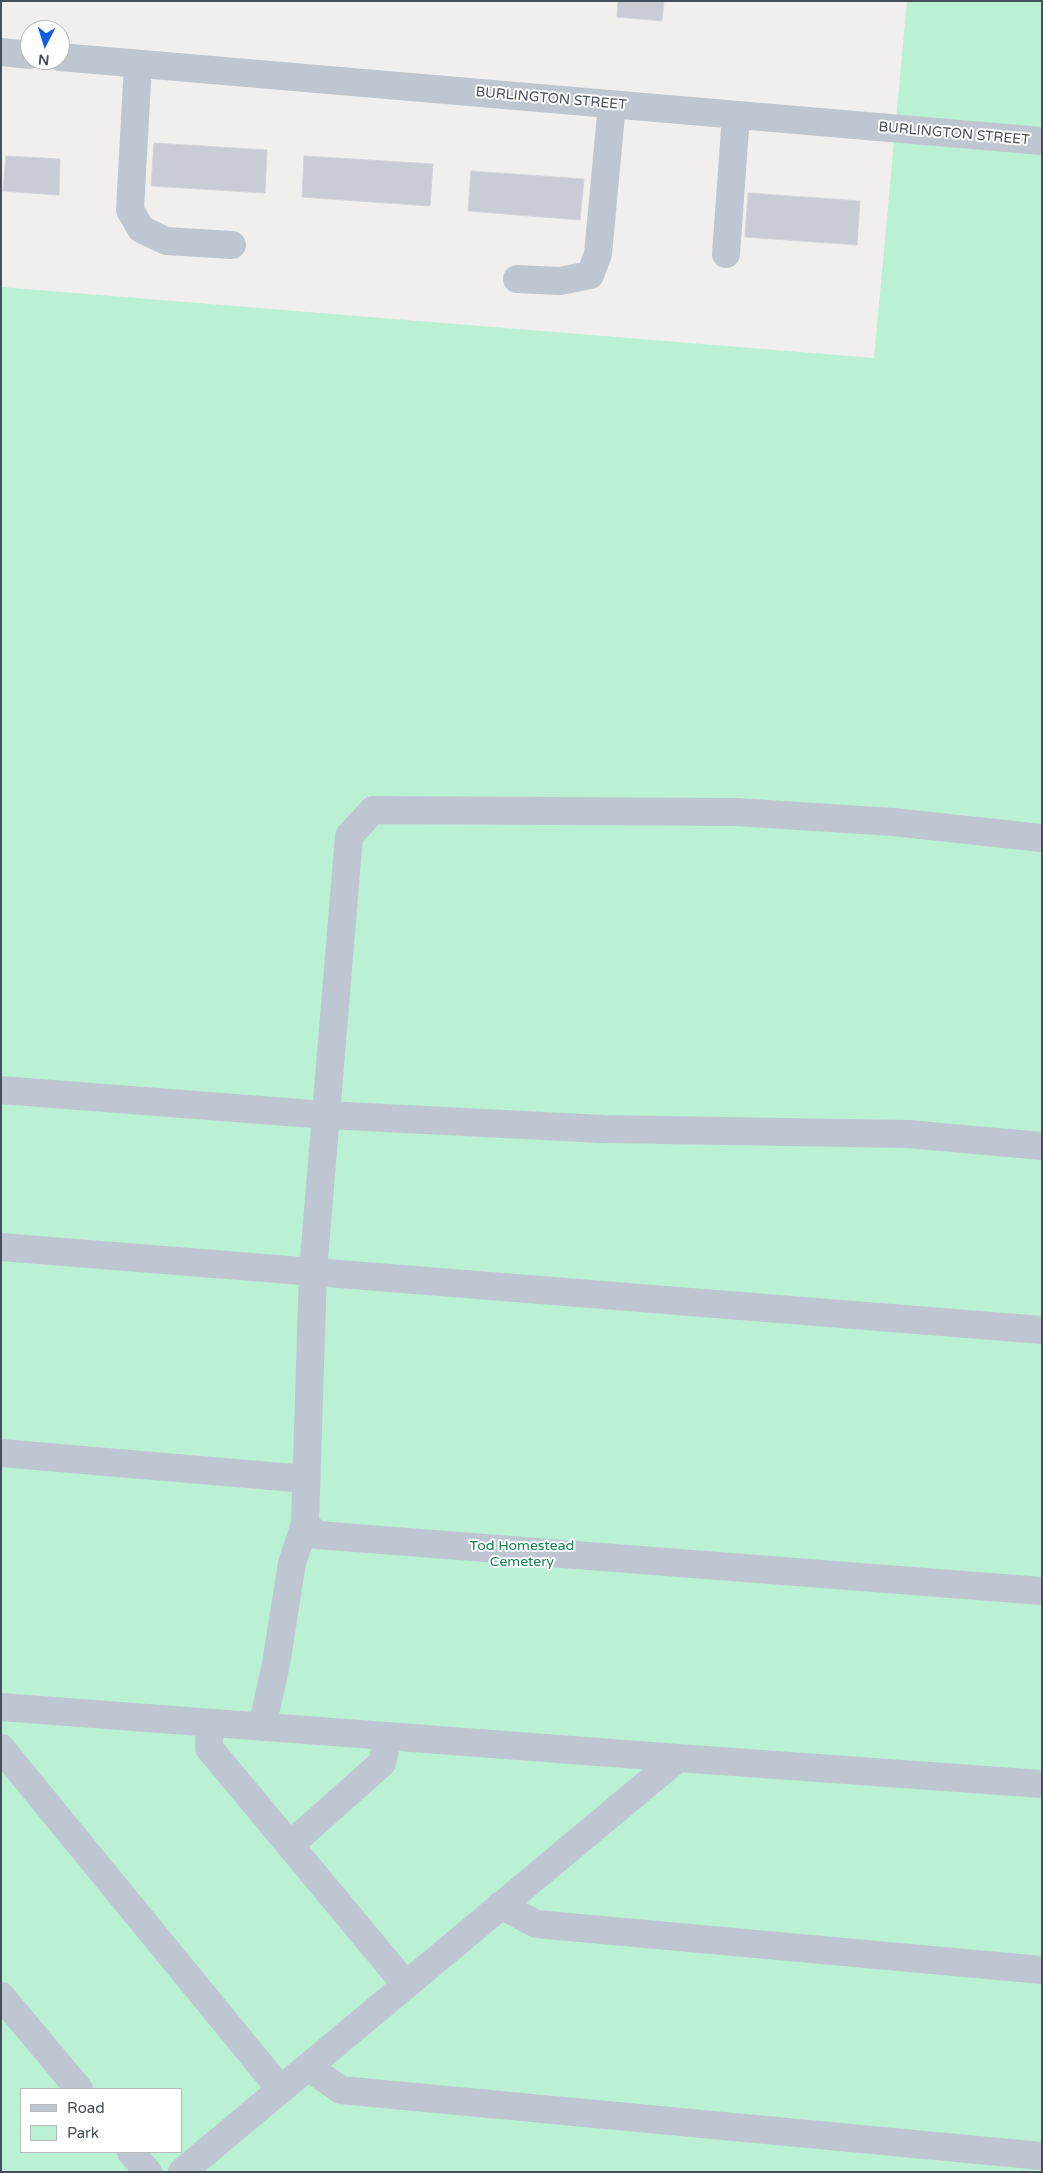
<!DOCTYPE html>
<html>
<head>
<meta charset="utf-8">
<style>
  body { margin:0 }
  #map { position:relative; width:1043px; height:2173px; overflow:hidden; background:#f1eeee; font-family:"Varela Round",sans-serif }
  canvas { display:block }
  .frame { position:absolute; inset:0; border:2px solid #454f5c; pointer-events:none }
  .legend { position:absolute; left:20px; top:2088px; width:162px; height:65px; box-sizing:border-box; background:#fff; border:1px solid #b5b9be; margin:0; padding:6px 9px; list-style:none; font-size:15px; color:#454f5c }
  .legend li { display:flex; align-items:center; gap:10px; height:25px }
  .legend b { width:25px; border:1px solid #b5b9be }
  .north { position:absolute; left:20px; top:20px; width:50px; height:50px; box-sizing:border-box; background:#fff; border:1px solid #b5b9be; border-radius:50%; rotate:185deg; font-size:14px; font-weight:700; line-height:20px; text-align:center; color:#454f5c }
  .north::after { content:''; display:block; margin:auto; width:18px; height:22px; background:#135ce6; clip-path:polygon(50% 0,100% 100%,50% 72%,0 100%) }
</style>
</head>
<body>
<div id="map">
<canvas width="1043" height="2173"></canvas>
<div class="frame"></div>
<ul class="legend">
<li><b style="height:6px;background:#bec7d1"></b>Road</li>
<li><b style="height:14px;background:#baf0d4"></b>Park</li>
</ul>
<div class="north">N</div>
</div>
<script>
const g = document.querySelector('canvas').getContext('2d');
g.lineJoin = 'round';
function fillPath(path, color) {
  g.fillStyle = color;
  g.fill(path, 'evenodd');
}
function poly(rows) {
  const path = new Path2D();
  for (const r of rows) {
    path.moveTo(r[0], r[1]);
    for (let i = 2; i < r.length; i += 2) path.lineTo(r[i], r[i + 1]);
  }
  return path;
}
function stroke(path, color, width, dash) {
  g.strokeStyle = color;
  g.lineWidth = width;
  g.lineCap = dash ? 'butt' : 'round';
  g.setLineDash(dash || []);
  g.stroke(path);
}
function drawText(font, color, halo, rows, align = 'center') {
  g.font = font + ' "Varela Round",sans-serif';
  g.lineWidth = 4;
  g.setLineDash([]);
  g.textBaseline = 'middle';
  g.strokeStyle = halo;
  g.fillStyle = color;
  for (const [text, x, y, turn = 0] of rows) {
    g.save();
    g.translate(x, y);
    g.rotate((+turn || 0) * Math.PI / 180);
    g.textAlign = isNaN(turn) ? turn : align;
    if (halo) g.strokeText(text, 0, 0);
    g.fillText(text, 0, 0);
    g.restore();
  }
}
fillPath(poly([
  [907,1,1042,1,1042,2172,1,2172,1,287,874,358],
  [21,2089,181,2089,181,2152,21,2152]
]), '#baf0d4');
const building = poly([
  [618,1,664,1,662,21,617,17,618,1],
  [154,143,267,150,265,193,151,186,154,143],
  [6,156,60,159,59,195,3,191,6,156],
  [304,156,433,164,430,206,302,197,304,156],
  [471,171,584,179,580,220,468,211,471,171],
  [748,193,860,201,857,245,745,237,748,193]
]);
fillPath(building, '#c9ccd4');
stroke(building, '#d2d3da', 1);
stroke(poly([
  [1,52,30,55],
  [60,57,1042,141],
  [138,64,130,210,141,229,166,241,232,245],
  [726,254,736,115],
  [517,279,560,281,590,275,598,254,612,104],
  [1042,838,893,822,736,812,373,810,349,836,313,1271,305,1524,317,1535,1042,1591],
  [1,1090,326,1115,603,1129,908,1134,1042,1146],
  [1,1247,1042,1330],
  [1,1453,306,1479],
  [1,1707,678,1758],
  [210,1723,209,1748,406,1985],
  [262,1727,276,1664,292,1563,305,1524],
  [1,1748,281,2090],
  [290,1845,382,1763,388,1736],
  [501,1905,536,1924,1042,1970],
  [1,1996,79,2089],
  [308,2067,341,2090,1042,2156],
  [131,2152,148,2172],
  [182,2172,678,1758,1042,1784]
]), '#bec7d1', 28);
drawText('14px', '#454f5c', '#fff', [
  ["BURLINGTON STREET",551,99,5],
  ["BURLINGTON STREET",954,134,5]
]);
drawText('14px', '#148053', '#fff', [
  ["Tod Homestead",522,1546],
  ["Cemetery",522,1562]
]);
</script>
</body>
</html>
